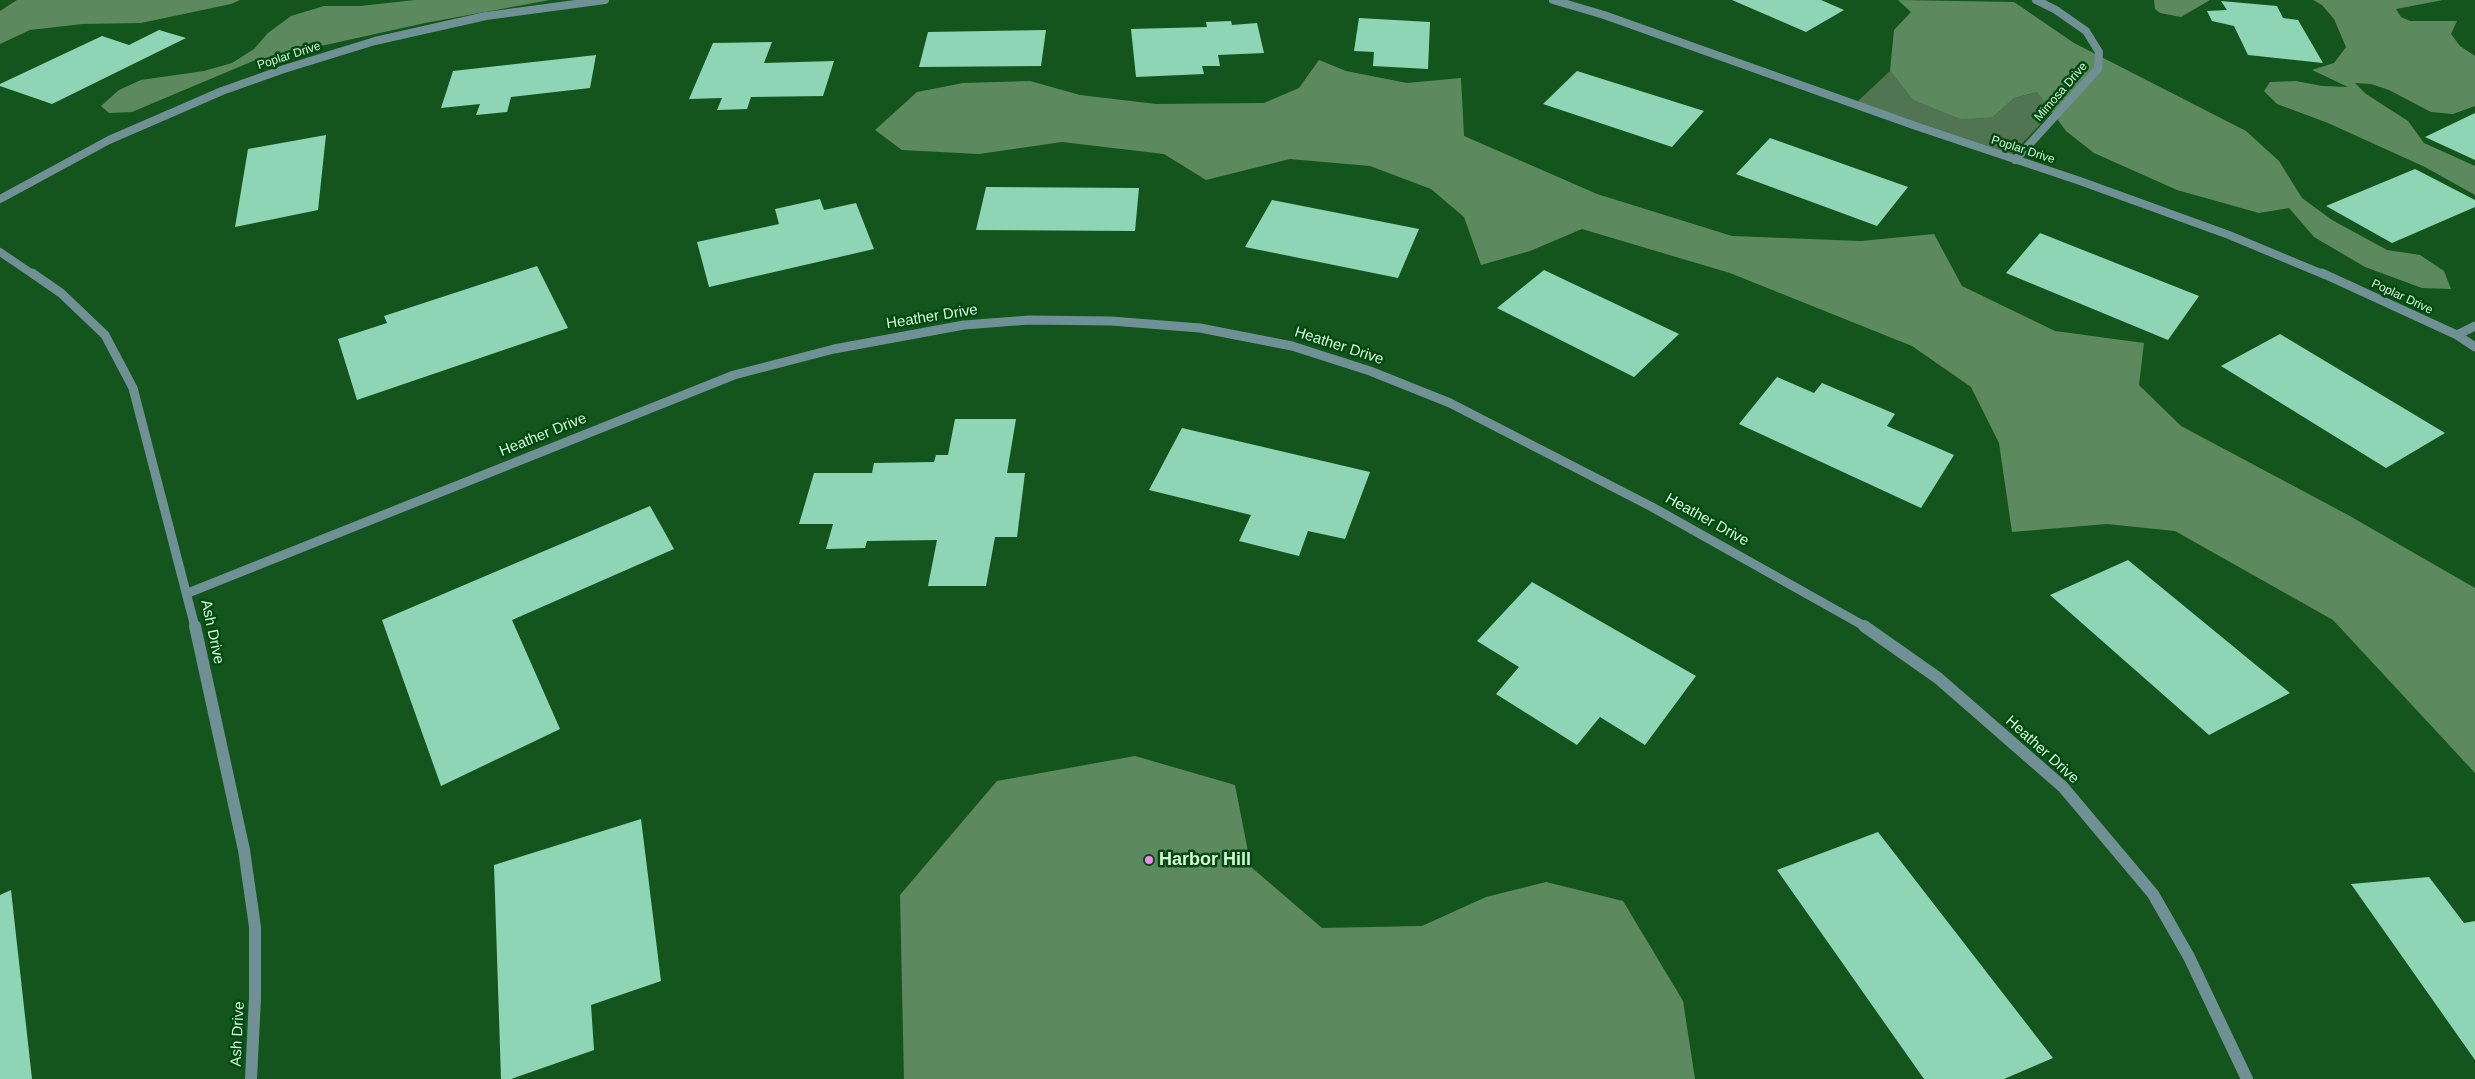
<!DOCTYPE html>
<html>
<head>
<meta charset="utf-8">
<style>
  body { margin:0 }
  canvas { display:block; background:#13551c }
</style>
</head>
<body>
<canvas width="2475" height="1079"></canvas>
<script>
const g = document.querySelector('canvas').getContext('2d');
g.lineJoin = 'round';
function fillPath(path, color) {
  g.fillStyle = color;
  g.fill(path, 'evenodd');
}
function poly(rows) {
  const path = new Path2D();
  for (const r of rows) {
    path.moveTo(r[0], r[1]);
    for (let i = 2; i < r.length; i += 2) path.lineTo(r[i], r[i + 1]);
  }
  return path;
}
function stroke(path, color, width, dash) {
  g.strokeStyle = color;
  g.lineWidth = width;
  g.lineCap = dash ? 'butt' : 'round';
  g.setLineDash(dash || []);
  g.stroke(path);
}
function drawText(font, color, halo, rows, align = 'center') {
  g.font = font + ' Arial,sans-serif';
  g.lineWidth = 5;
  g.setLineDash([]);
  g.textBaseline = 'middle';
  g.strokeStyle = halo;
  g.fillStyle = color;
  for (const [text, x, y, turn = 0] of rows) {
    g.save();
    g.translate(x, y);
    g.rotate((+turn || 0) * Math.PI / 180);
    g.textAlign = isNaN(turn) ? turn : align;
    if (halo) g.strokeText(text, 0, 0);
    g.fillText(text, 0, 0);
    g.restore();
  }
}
fillPath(poly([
  [1890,71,1913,100,1993,117,2014,98,2037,92,2052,112,2012,154,1857,102]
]), '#517552');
fillPath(poly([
  [17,0,240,0,231,4,141,23,82,24,30,30,0,44,0,11],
  [415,0,550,0,425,23,253,61,132,112,109,113,101,106,119,90,141,80,204,71,232,63,254,49,268,33,291,16,324,6,360,6],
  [1898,0,2014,2,2074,43,2246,131,2279,161,2302,198,2332,220,2387,250,2420,255,2444,271,2451,289,2422,288,2365,267,2314,237,2289,208,2259,213,2177,190,2094,153,2066,131,2037,92,2014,98,1993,117,1961,119,1913,100,1890,71,1894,30,1911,12],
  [2154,0,2210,0,2181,17,2160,13,2155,9],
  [2313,0,2443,0,2396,9,2401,17,2410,21,2457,21,2451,34,2460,46,2475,56,2475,106,2453,114,2431,112,2389,90,2371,84,2355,83,2366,94,2408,121,2424,143,2475,166,2475,195,2425,167,2328,123,2277,104,2264,91,2270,82,2296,81,2322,86,2348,87,2312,70,2334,63,2346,47,2334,19,2322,5],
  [1319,60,1346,71,1407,83,1461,78,1464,136,1597,194,1732,236,1861,241,1934,234,1962,286,2055,331,2144,343,2139,385,2181,426,2348,515,2475,588,2475,773,2333,620,2175,531,2107,524,2012,532,1999,443,1971,387,1912,346,1730,273,1582,229,1530,251,1481,265,1464,217,1431,189,1370,166,1290,159,1206,180,1164,154,1062,142,979,154,902,150,875,130,917,92,963,83,1030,81,1080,95,1156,104,1264,103,1299,88],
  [1135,756,1235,785,1251,867,1322,928,1422,926,1486,897,1546,882,1623,901,1683,1001,1695,1079,904,1079,900,895,997,781]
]), '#5c8a5e');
fillPath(poly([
  [1732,0,1821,0,1844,10,1806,32],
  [2221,1,2277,6,2283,18,2298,20,2323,63,2248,55,2234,26,2212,21,2207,11,2227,10],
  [1359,18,1430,22,1428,69,1373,66,1374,52,1354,51],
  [1231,21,1232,25,1257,23,1264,53,1218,55,1220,66,1202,66,1204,74,1136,77,1131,29,1207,27,1206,22],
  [159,30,186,38,52,104,0,86,0,84,102,36,129,45],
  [1046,30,1041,66,919,67,928,32],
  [772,42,764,63,834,61,823,96,751,97,747,109,717,110,722,98,689,99,713,43],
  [596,55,590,88,511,97,507,112,476,115,480,104,441,108,453,71],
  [1577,71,1704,111,1672,147,1543,104],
  [2475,113,2475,160,2425,137],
  [326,135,318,210,235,227,248,149],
  [1770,138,1908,187,1877,226,1736,174],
  [2415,169,2475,200,2475,207,2392,243,2326,206],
  [986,187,1139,188,1135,231,976,230],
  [820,199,824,210,856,203,874,249,709,287,697,242,779,224,775,209],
  [1272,200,1419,229,1398,278,1245,247],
  [2040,233,2199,296,2168,340,2006,273],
  [537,266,568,328,357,400,338,339,387,323,384,316],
  [1544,270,1679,334,1634,377,1497,308],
  [2280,334,2445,433,2386,468,2221,366],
  [1777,377,1814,393,1822,383,1895,414,1887,426,1954,455,1921,508,1739,424],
  [955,419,1016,419,1007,473,1025,473,1017,537,995,537,986,586,928,586,937,540,867,541,865,548,826,549,833,524,799,524,814,473,872,473,874,463,934,462,936,455,948,455],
  [1182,428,1370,472,1345,539,1308,531,1299,556,1239,541,1251,515,1149,490],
  [650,506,674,549,512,620,560,729,441,786,382,620],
  [2128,560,2290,693,2209,735,2050,595],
  [1532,582,1696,676,1645,745,1600,717,1577,745,1496,694,1519,667,1477,641],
  [641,819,661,981,591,1005,594,1050,511,1079,501,1079,494,865],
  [1878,832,2053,1058,2004,1079,1924,1079,1777,870],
  [2429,877,2464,923,2475,921,2475,1060,2351,884],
  [11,890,32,1079,0,1079,0,895]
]), '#8ed5b6');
stroke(poly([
  [1553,0,1604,15,1913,125,2080,181,2229,235,2325,275],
  [2015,160,2098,69,2099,52,2086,31,2056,10,2036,0],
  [0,199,109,140,222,91,284,69,375,41,486,16,605,0],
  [0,252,34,275]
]), '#6f9195', 8);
stroke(poly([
  [32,273,61,293,105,335,133,388,195,627],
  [2322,273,2457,335,2475,347],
  [2457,335,2475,326],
  [188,593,734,375,834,349,964,325,1029,320,1111,321,1200,328,1292,346,1370,371,1450,403,1652,507,1866,627]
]), '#6f9195', 9);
stroke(poly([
  [195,626,244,850,255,927,255,998,251,1079],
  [1864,626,1938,678,2063,787,2153,894,2189,957,2247,1079]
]), '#6f9195', 12);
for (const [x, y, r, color] of [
  [1149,860,5,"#f08bf5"]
]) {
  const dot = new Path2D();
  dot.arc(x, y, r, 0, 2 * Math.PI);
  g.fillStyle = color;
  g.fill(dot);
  stroke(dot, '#024a11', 2);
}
drawText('12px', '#d6f6d6', '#024a11', [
  ["Poplar Drive",289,56,-18],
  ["Mimosa Drive",2061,92,-49],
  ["Poplar Drive",2023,150,18],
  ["Poplar Drive",2402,297,25]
]);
drawText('15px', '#d6f6d6', '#024a11', [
  ["Heather Drive",932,317,-9],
  ["Heather Drive",1339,346,18],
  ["Heather Drive",543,435,-22],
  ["Heather Drive",1707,520,29],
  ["Ash Drive",212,632,78],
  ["Heather Drive",2042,750,42],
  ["Ash Drive",238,1034,-87]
]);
drawText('bold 18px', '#d6f6d6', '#024a11', [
  ["Harbor Hill",1159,860]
], 'left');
</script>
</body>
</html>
